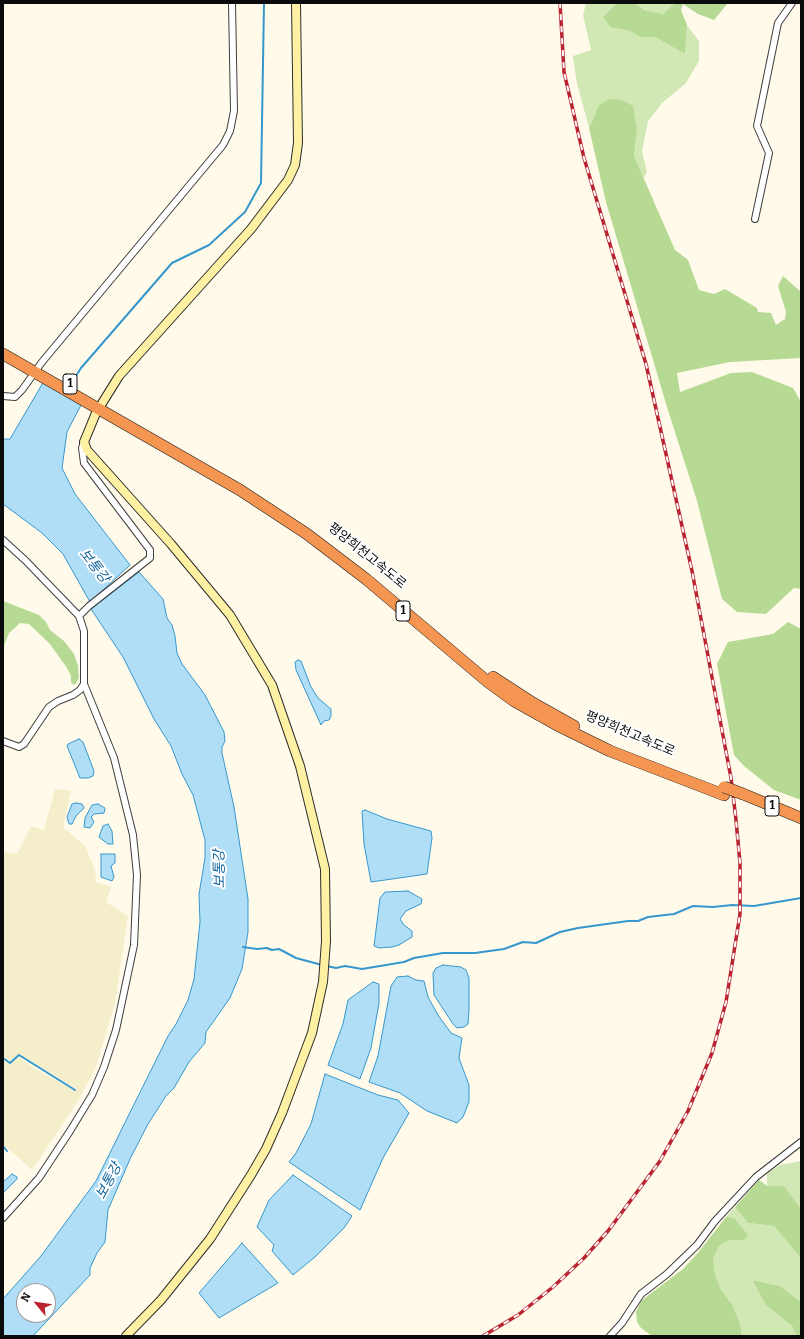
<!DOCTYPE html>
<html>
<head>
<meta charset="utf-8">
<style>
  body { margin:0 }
  #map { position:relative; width:804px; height:1339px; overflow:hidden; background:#fffae9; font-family:Bitter,serif }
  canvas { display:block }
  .frame { position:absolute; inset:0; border:4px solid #0b0b0b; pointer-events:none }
  .north { position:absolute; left:16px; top:1283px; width:40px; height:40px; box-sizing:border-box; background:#fff; border:1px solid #9d9d9d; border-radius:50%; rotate:299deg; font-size:11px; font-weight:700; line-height:16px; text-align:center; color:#0b0b0b }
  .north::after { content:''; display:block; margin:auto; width:14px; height:18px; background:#ba2432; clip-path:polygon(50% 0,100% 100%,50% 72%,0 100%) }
</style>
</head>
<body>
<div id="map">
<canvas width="804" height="1339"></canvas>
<div class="frame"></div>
<div class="north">N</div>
</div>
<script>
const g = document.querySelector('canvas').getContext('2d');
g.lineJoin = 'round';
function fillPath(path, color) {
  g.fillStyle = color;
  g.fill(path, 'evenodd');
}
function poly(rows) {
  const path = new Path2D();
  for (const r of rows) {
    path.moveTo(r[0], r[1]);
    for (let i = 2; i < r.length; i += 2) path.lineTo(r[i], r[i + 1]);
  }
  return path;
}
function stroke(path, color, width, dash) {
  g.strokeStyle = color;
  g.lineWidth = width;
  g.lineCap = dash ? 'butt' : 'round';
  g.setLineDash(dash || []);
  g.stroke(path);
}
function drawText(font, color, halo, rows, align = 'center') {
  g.font = font + ' Bitter,"Noto Sans KR",serif';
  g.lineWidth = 4;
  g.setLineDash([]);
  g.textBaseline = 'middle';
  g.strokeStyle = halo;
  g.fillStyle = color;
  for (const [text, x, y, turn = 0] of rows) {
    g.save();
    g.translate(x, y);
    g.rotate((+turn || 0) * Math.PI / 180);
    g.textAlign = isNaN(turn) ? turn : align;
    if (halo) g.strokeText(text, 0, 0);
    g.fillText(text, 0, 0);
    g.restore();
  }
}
fillPath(poly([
  [55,789,71,791,63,827,85,846,95,870,96,882,111,887,106,902,128,916,115,1003,96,1067,78,1101,32,1170,3,1144,3,1060,11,1064,19,1057,32,1067,75,1091,77,1089,19,1054,10,1061,3,1057,3,852,17,854,31,826,44,830]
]), '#f4efca');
fillPath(poly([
  [586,3,617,3,603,17,610,27,630,31,640,37,655,37,685,54,687,25,699,41,699,61,686,83,662,103,648,121,642,151,647,172,643,179,634,156,637,131,599,105,589,128,576,79,573,56,591,50,583,15],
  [635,3,675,3,663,14,644,10],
  [801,1161,801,1209,784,1186,767,1186,767,1173,780,1165],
  [735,1207,748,1223,774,1226,801,1258,801,1302,780,1286,752,1280,766,1305,792,1326,797,1336,742,1336,740,1323,732,1304,721,1290,715,1275,713,1259,719,1246,729,1240,743,1240,734,1218,726,1217]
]), '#d2e8b4');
fillPath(poly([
  [617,3,635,3,644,10,663,14,675,3,728,3,714,20,698,14,683,4,681,10,687,25,685,54,655,37,640,37,630,31,610,27,603,17],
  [610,99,622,100,633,106,637,131,634,156,675,250,688,260,699,290,714,294,725,289,757,308,758,312,771,313,776,325,785,319,786,312,778,286,783,276,801,292,801,358,730,362,677,373,680,392,731,373,752,372,793,388,801,402,801,589,794,588,766,614,737,612,722,599,697,501,667,407,606,202,589,128,599,105],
  [3,601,39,615,46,622,50,630,64,641,74,654,78,666,79,678,75,685,71,683,71,676,67,668,50,644,29,624,20,623,9,633,3,648],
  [788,622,801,629,801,800,774,790,744,766,734,755,717,664,728,642,773,634],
  [759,1180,767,1186,784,1186,801,1209,801,1258,774,1226,748,1223,735,1207],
  [726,1217,734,1218,748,1235,744,1240,729,1240,719,1246,713,1259,715,1275,721,1290,732,1304,740,1323,742,1336,652,1336,641,1328,637,1322,636,1312,641,1301,683,1269,697,1254],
  [752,1280,780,1286,801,1302,801,1336,797,1336,792,1326,766,1305]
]), '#b6d993');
const water = poly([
  [44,381,81,405,67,432,62,468,75,494,130,565,90,602,63,554,42,533,3,504,3,439,10,439,44,381],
  [139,572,163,599,167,618,172,625,175,636,177,653,182,664,205,695,224,732,225,741,222,747,222,753,234,807,248,899,248,932,242,969,230,998,206,1032,205,1043,189,1062,174,1088,166,1096,148,1124,130,1159,108,1210,105,1242,97,1253,90,1268,90,1275,33,1336,3,1336,3,1299,41,1256,96,1181,168,1036,176,1024,188,1000,194,979,200,922,199,894,205,858,205,840,193,795,182,774,171,746,154,719,123,657,91,609,139,572],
  [24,1291,48,1291,48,1315,24,1315,24,1291],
  [298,660,301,661,311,687,318,698,331,709,331,716,329,720,324,721,321,725,296,670,295,662,298,660],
  [79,739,83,742,94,771,93,776,88,778,80,778,67,746,68,744,79,739],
  [76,803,82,804,84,808,76,816,72,824,69,824,67,817,72,804,76,803],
  [98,804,105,808,104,813,94,814,91,817,94,822,90,828,84,827,85,818,92,805,98,804],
  [365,810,387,819,431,831,432,838,427,874,371,882,364,844,362,811,365,810],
  [108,824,112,831,113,844,108,844,99,837,103,826,108,824],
  [101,854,115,854,115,863,111,866,114,877,112,881,101,877,101,854],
  [408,891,422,899,421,904,406,911,400,919,404,925,412,931,412,937,399,945,392,947,379,948,374,946,380,898,385,892,408,891],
  [443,965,461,967,466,970,469,978,469,1010,468,1024,464,1027,457,1028,453,1024,434,995,433,973,436,968,443,965],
  [408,976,416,980,424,981,428,997,438,1015,451,1033,462,1038,459,1058,469,1085,469,1102,463,1117,457,1123,427,1111,400,1093,369,1082,378,1056,391,986,397,977,408,976],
  [373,982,379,984,379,1003,371,1048,360,1079,328,1065,343,1024,348,1000,373,982],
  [325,1074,378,1095,398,1100,409,1113,383,1158,360,1210,289,1162,296,1153,311,1124,325,1074],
  [12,1174,17,1177,17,1179,3,1193,3,1182,12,1174],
  [293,1175,352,1216,344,1228,315,1257,293,1275,272,1251,274,1245,257,1227,269,1200,293,1175],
  [242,1243,278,1283,219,1318,199,1293,242,1243]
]);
fillPath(water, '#afdef6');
stroke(water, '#3697cd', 1);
stroke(poly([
  [69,387,81,368,172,263,209,245,245,212,261,183,264,3],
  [243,947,257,949,267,948,272,950,279,949,296,958,322,965],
  [327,966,336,968,345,966,362,969,404,962,414,958,443,953,475,953,504,949,523,942,536,943,560,932,578,928,628,921,638,921,648,917,674,914,693,906,713,907,732,905,754,906,801,898],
  [3,1058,10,1063,19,1055,75,1090],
  [3,1146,7,1151]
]), '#3697cd', 2);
const minor = poly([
  [755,219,769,153,757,126,778,23,792,3],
  [3,396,15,397,22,390,42,362,223,145,230,131,234,111,232,3],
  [3,540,26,561,79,616,89,606,150,558,150,550,84,463,82,448,84,442],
  [3,741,19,747,24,744,49,707,58,701,73,695,80,690,84,684],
  [3,1218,39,1178,70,1131,92,1095,104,1067,116,1030,134,945,137,875,133,835,114,758,84,684,84,631,79,616],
  [610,1336,622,1323,641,1294,667,1274,697,1245,715,1221,756,1177,801,1142]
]);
const secondary = poly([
  [126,1336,161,1300,210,1239,251,1175,266,1149,282,1113,312,1033,323,982,326,941,325,869,300,766,272,685,230,615,171,544,87,450,84,442,96,413,119,376,251,229,288,180,295,165,298,143,296,3]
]);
const motorway = poly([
  [3,354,240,490,307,534,366,579,488,682,514,701,557,725,610,751,724,795],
  [493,677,533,703,574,726],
  [743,794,801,818]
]);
stroke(minor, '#3e3e3e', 8);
stroke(secondary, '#2d2d2d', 10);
stroke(motorway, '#1c1c1c', 12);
stroke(minor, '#fff', 6);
stroke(secondary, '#fff1a4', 8);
stroke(motorway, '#f49552', 11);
const rail = poly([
  [483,1336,518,1315,553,1287,584,1258,608,1231,660,1161,688,1111,712,1053,726,1002,740,914,740,863,736,820,731,778,692,571,646,364,584,158,564,72,560,3]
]);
stroke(rail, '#ba2432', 3.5);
stroke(rail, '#fff', 2, [6]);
const motorwayBridge = poly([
  [724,787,743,794]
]);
stroke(motorwayBridge, '#1c1c1c', 12, []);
stroke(motorwayBridge, '#f49552', 11);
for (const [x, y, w] of [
  [70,384,14],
  [403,611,14],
  [772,806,14]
]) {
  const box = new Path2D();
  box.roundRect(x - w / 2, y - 10, w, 20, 3);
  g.fillStyle = '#fff';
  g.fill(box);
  stroke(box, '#0b0b0b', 1);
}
drawText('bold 12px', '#0b0b0b', null, [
  ["1",70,384],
  ["1",403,611],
  ["1",772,806]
]);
drawText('13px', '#0b0b0b', '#fff', [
  ["평양희천고속도로",367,556,39],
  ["평양희천고속도로",630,734,23]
]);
drawText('italic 14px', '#16679c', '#fff', [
  ["보통강",94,566,52],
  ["보통강",220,869,-91],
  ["보통강",109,1181,-62]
]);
</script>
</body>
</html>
